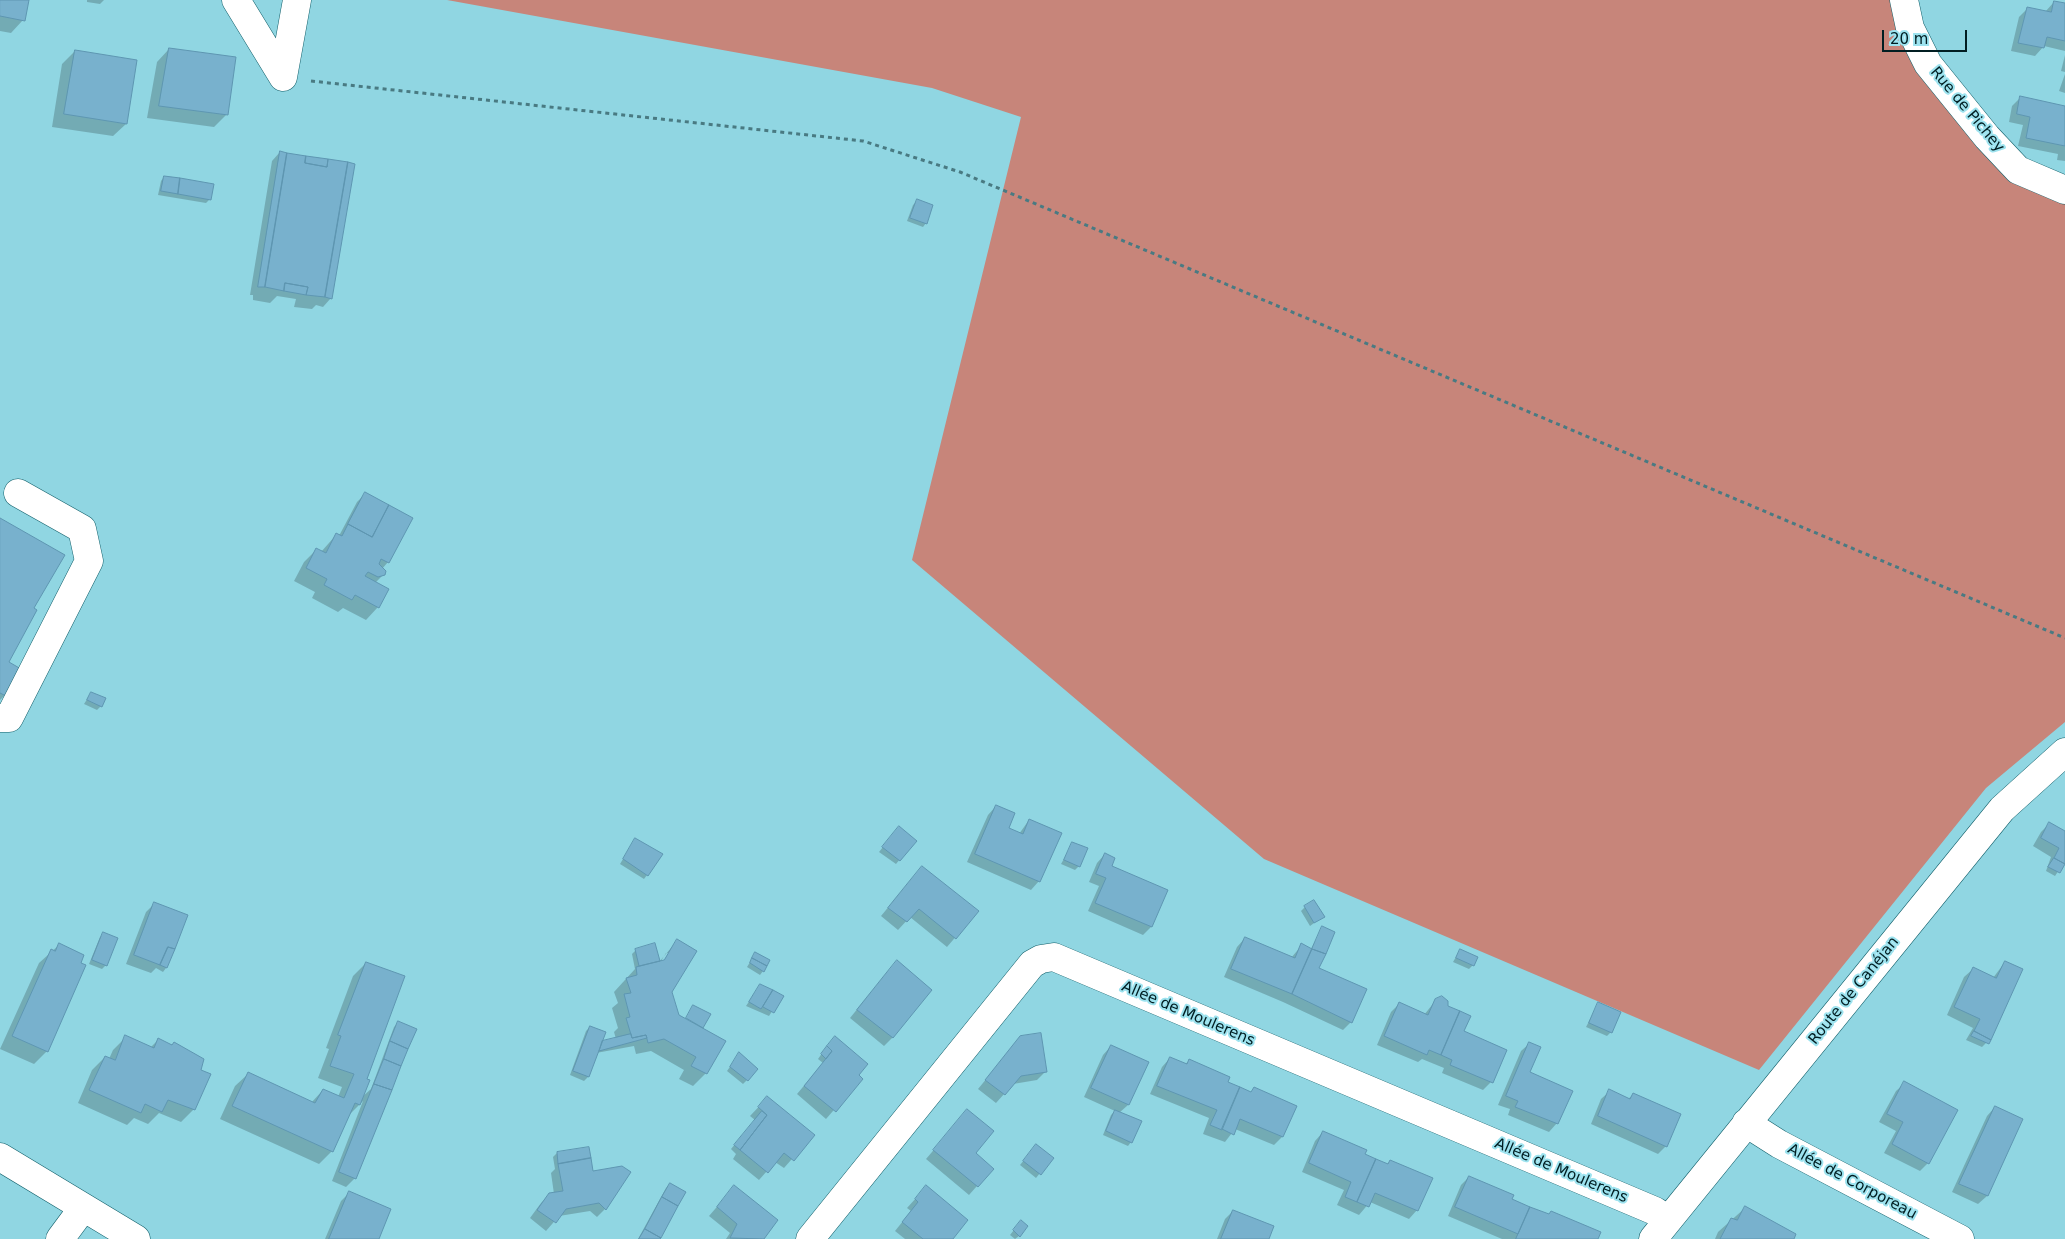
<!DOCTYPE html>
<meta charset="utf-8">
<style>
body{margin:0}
#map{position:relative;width:2065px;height:1239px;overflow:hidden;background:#90d6e2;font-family:"DejaVu Sans",sans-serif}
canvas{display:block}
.scale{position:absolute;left:1882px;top:30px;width:85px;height:22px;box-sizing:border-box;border:2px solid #011e22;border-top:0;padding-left:6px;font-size:15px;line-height:18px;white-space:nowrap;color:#011e22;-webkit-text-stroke:4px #9de3ef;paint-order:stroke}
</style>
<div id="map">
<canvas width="2065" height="1239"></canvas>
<div class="scale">20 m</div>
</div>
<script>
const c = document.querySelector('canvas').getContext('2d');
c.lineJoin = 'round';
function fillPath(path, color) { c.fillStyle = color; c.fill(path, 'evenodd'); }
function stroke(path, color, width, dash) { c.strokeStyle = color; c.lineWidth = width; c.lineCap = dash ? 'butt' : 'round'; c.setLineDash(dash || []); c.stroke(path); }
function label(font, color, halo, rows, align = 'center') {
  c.font = font + ' "DejaVu Sans",sans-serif'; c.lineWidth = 4; c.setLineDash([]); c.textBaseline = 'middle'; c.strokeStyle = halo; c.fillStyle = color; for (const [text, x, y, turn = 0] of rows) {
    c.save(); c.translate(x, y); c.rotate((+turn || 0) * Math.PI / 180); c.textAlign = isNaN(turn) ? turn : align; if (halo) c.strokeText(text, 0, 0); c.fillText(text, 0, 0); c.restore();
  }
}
const green = new Path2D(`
 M 447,0 L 1904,0 L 1987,137 L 2065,190 L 2065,722 L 1986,788 L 1759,1070 L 1264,859 L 912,560 L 1021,117 L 932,88 Z`);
const shadow = new Path2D(`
 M 0,0 L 27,0 L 23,20 L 11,33 L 0,31 Z
 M 87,0 L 104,0 L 100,4 L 87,2 Z
 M 2054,2 L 2065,4 L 2065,51 L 2044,46 L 2035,56 L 2011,51 L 2019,17 L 2027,9 L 2045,12 Z
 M 169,49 L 226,115 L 214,127 L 147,118 L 157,62 Z
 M 75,51 L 126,124 L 113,136 L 52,127 L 62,64 Z
 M 2065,55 L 2065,72 L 2061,71 Z
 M 2065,74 L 2065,93 L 2059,91 Z
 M 2020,98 L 2065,107 L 2065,161 L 2057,160 L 2058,154 L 2018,146 L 2023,125 L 2009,122 L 2012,106 Z
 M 280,152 L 331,298 L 323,307 L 316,305 L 312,309 L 294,307 L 296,299 L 277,296 L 270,303 L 253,300 L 253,295 L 250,295 L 272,161 Z
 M 164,177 L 210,199 L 206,203 L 158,195 L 161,181 Z
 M 917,201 L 926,223 L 923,227 L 907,221 L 913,205 Z
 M 365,494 L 388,562 L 382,569 L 384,574 L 375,583 L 378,607 L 366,620 L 343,608 L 338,612 L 312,598 L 315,592 L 294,581 L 304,562 L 316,550 L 321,552 L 336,535 L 340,534 L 357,502 Z
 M 0,520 L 32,609 L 7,663 L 5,695 L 0,700 Z
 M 91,693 L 101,706 L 97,710 L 84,704 Z
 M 996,806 L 1007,828 L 1019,834 L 1029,820 L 1039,881 L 1031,890 L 967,862 L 988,815 Z
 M 2049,824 L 2065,832 L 2065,861 L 2055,876 L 2046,871 L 2051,857 L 2033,846 L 2041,832 Z
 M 895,832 L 915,841 L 896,864 L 879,852 Z
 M 635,839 L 647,875 L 644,879 L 620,864 Z
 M 1073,843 L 1079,866 L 1075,870 L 1061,864 Z
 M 1105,854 L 1110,866 L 1166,890 L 1151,927 L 1143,935 L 1088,911 L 1099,886 L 1089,882 L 1097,863 Z
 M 914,876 L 977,912 L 947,947 L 910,917 L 898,930 L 881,916 Z
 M 155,903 L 186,915 L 166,968 L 163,972 L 156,968 L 151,973 L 126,964 L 146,912 Z
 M 1305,907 L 1324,916 L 1310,926 L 1301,911 Z
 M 1323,928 L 1318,969 L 1351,1022 L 1343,1030 L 1283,1002 L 1224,977 L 1237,947 L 1245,938 L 1291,958 L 1302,945 L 1311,949 Z
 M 104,934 L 106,965 L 102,969 L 89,964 L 100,937 Z
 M 677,941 L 671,991 L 678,1016 L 724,1041 L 706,1073 L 693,1086 L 679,1079 L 684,1070 L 651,1051 L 636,1054 L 634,1046 L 596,1053 L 588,1077 L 584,1081 L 570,1075 L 586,1031 L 590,1027 L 600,1042 L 616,1039 L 614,1032 L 618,1028 L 612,1008 L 618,1003 L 614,992 L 635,969 L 632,954 L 636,950 L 654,945 L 659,962 ZM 666,953 L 669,953 L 662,965 L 659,964 Z
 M 59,945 L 80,963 L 47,1051 L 34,1064 L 0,1049 L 39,963 Z
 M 1460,950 L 1473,965 L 1469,969 L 1453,962 Z
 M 755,954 L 763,971 L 760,975 L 747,967 Z
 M 2005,962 L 1990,1039 L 1982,1047 L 1966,1040 L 1973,1028 L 1947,1015 L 1964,977 L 1973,969 L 1993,978 Z
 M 366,963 L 366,1080 L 362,1097 L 371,1089 L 394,1027 L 398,1023 L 355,1178 L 346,1187 L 332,1181 L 363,1101 L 348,1116 L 332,1151 L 319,1164 L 220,1119 L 235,1086 L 248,1074 L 311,1103 L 323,1090 L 338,1097 L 342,1087 L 318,1078 L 329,1049 L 326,1048 L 353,976 Z
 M 889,970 L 893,1037 L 884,1046 L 850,1018 Z
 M 760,985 L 782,996 L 769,1016 L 746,1006 Z
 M 1436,1000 L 1447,1007 L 1491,1082 L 1483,1090 L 1442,1073 L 1444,1068 L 1422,1059 L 1418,1062 L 1377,1045 L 1391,1012 L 1399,1004 L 1424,1015 Z
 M 1598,1004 L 1611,1032 L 1607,1036 L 1586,1027 Z
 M 126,1037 L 150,1048 L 158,1040 L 188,1050 L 194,1109 L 181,1122 L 159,1113 L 148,1124 L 134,1118 L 127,1125 L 78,1103 L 92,1070 L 105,1057 L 109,1059 L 113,1050 Z
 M 1020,1038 L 1045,1072 L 1037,1080 L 1013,1084 L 996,1103 L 978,1089 Z
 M 1530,1043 L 1529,1073 L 1557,1123 L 1549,1132 L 1508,1115 L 1510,1109 L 1498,1105 L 1521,1051 Z
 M 827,1046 L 861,1079 L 826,1119 L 797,1094 L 823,1063 L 818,1059 Z
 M 1111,1046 L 1147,1063 L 1128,1105 L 1119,1113 L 1131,1142 L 1128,1146 L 1103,1135 L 1111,1115 L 1115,1111 L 1084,1097 L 1103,1055 Z
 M 739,1054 L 747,1080 L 743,1084 L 727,1071 Z
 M 1170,1058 L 1185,1064 L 1189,1061 L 1227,1083 L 1250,1093 L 1254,1089 L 1295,1106 L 1282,1137 L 1274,1145 L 1235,1129 L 1225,1142 L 1203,1134 L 1209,1118 L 1150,1094 L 1162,1067 Z
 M 1905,1083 L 1928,1163 L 1920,1171 L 1884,1153 L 1896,1131 L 1879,1122 L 1896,1091 Z
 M 1610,1091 L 1628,1099 L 1633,1095 L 1666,1146 L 1658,1154 L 1591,1124 L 1601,1099 Z
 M 767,1098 L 813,1135 L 784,1168 L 775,1162 L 759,1180 L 733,1159 L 736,1154 L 731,1149 L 755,1120 L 750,1116 Z
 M 1995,1107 L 2021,1119 L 1987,1196 L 1978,1204 L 1952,1192 L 1987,1116 Z
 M 967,1111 L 974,1154 L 992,1169 L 969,1195 L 926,1159 Z
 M 1323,1132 L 1364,1155 L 1386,1165 L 1390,1161 L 1417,1210 L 1409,1219 L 1370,1202 L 1359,1215 L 1337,1205 L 1344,1190 L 1302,1172 L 1315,1141 Z
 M 1033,1149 L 1052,1158 L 1036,1178 L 1020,1165 Z
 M 557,1153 L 605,1209 L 597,1217 L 590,1211 L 559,1216 L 546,1231 L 530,1218 L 541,1203 L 550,1194 L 554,1194 L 551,1173 L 555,1169 L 553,1157 Z
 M 1469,1177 L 1511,1199 L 1596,1239 L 1502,1239 L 1448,1216 L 1461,1185 Z
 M 670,1184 L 659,1239 L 638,1239 L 666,1188 Z
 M 734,1187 L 776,1221 L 762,1239 L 726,1239 L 730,1233 L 709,1216 Z
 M 926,1187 L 951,1239 L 905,1239 L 895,1231 L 911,1211 L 907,1208 Z
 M 350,1192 L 377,1239 L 325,1239 L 341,1201 Z
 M 1745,1208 L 1792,1239 L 1715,1239 L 1718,1232 Z
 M 1233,1211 L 1268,1239 L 1217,1239 L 1225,1219 Z
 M 1021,1221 L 1019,1236 L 1015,1239 L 1010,1235 Z`);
const building = new Path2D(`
 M 0,0 L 29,0 L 25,21 L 0,16 Z
 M 2054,1 L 2065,3 L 2065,41 L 2047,37 L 2044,48 L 2018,43 L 2027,7 L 2051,12 Z
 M 169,48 L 236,57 L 228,115 L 159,106 Z
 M 75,50 L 137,60 L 127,124 L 64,114 Z
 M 2020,96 L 2065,106 L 2065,146 L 2026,138 L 2030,117 L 2017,114 Z
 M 280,151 L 287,153 L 265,287 L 258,287 Z
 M 287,153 L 306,156 L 305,163 L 327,167 L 328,159 L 348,162 L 325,297 L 306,295 L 308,287 L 285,283 L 284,291 L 265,287 Z
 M 306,156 L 328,159 L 327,167 L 305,163 Z
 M 348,162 L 355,164 L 332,299 L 325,297 Z
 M 164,176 L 180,178 L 178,194 L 161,191 Z
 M 180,178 L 214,184 L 211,200 L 178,194 Z
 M 917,199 L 933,205 L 927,224 L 910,218 Z
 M 285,283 L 308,287 L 306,295 L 284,291 Z
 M 365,492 L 389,505 L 372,537 L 348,524 Z
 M 389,505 L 413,518 L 389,563 L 381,559 L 379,564 L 386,571 L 385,575 L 378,577 L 368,572 L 365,576 L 389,589 L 379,608 L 355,595 L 352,600 L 324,585 L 327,579 L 306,568 L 316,548 L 326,553 L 336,533 L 342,536 L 348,524 L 372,537 Z
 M 0,518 L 65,555 L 34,608 L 37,610 L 9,662 L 21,669 L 6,696 L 0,693 Z
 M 91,692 L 106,698 L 102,707 L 87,700 Z
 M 996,805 L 1015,813 L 1009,828 L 1023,834 L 1029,819 L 1062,833 L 1040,882 L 975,854 Z
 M 2049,822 L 2065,831 L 2065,864 L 2054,858 L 2059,848 L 2041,838 Z
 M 899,826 L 917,841 L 900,861 L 882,847 Z
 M 635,838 L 663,854 L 648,876 L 623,859 Z
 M 1072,842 L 1088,848 L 1080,867 L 1064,860 Z
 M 1105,853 L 1115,858 L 1112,866 L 1168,890 L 1152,927 L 1095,903 L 1106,878 L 1096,874 Z
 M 2054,858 L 2065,864 L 2060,873 L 2048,867 Z
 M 922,866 L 979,911 L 956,939 L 919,909 L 907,922 L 888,908 Z
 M 1314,900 L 1325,917 L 1314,923 L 1304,906 Z
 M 154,902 L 188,915 L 175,949 L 168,947 L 160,965 L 134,955 Z
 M 1322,926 L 1335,932 L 1326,954 L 1312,949 Z
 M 103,932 L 118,938 L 107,966 L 92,960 Z
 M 1245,937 L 1295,958 L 1301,943 L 1312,949 L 1292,994 L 1231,969 Z
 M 677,939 L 697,951 L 672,992 L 679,1015 L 726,1041 L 707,1074 L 691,1066 L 696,1057 L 664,1039 L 648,1043 L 646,1035 L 632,1038 L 626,1018 L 630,1017 L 624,994 L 631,993 L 626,978 L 637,975 L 636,967 L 664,960 Z
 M 59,943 L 84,955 L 81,963 L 86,965 L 48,1052 L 12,1036 L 51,949 L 55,951 Z
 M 655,943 L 660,961 L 639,966 L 635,949 Z
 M 168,947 L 175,949 L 167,968 L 160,965 Z
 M 1312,949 L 1326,954 L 1319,968 L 1367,989 L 1352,1023 L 1292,994 Z
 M 1460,949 L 1478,957 L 1474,966 L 1456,958 Z
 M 755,952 L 770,960 L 767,966 L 752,958 Z
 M 752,958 L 767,966 L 764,972 L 750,963 Z
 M 897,960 L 932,990 L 893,1038 L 857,1010 Z
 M 2005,961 L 2023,969 L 1991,1040 L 1974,1031 L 1980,1019 L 1954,1007 L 1973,967 L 1996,978 Z
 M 366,962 L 405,976 L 367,1079 L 370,1080 L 360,1105 L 355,1103 L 333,1152 L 232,1106 L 248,1072 L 315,1103 L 323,1089 L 344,1098 L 354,1074 L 330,1066 L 341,1036 L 338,1035 Z
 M 760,984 L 773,990 L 761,1009 L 749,1002 Z
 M 773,990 L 784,996 L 774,1013 L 763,1007 Z
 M 1442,996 L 1448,1001 L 1448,1006 L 1460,1011 L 1441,1055 L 1429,1050 L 1427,1055 L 1384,1036 L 1399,1002 L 1428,1015 L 1435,999 Z
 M 1598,1002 L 1621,1012 L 1612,1033 L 1589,1023 Z
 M 693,1005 L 711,1014 L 703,1028 L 686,1018 Z
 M 1460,1011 L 1471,1016 L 1464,1031 L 1507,1050 L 1493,1083 L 1450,1065 L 1452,1060 L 1441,1055 Z
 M 398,1021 L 417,1029 L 408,1049 L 390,1041 Z
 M 590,1026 L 606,1032 L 589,1077 L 573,1071 Z
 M 1974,1031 L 1991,1040 L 1989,1044 L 1971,1036 Z
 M 1041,1033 L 1047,1072 L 1021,1076 L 1005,1095 L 985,1080 L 1020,1036 Z
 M 631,1034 L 632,1038 L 646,1035 L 647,1038 L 599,1051 L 602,1041 Z
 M 125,1035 L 154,1048 L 158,1038 L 172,1045 L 174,1042 L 204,1059 L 201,1070 L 211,1074 L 195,1110 L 168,1100 L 162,1112 L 145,1104 L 141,1113 L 89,1090 L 105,1056 L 115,1060 Z
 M 835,1036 L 868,1064 L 859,1075 L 863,1079 L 836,1112 L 804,1086 L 832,1051 L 827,1046 Z
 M 390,1041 L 408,1049 L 401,1066 L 384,1059 Z
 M 1529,1042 L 1541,1047 L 1530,1072 L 1573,1091 L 1558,1124 L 1515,1107 L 1518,1101 L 1506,1096 Z
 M 1111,1045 L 1149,1062 L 1129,1105 L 1091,1088 Z
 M 827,1046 L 832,1051 L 826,1059 L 821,1054 Z
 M 739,1052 L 758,1069 L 748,1081 L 730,1067 Z
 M 1170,1057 L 1187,1064 L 1189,1059 L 1230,1077 L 1228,1082 L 1240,1087 L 1222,1130 L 1210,1125 L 1217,1110 L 1157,1086 Z
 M 384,1059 L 401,1066 L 392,1090 L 374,1084 Z
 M 1904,1081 L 1958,1110 L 1929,1164 L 1892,1144 L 1903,1122 L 1887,1114 Z
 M 374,1084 L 392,1090 L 356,1179 L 339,1172 Z
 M 1240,1087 L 1251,1092 L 1254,1087 L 1297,1106 L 1283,1137 L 1240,1119 L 1234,1135 L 1222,1129 Z
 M 1609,1089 L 1630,1099 L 1633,1093 L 1681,1114 L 1667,1147 L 1598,1116 Z
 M 767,1096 L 815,1135 L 794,1161 L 784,1153 L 768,1173 L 740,1150 L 767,1115 L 758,1107 Z
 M 1995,1106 L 2023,1119 L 1988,1196 L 1959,1184 Z
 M 967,1109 L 994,1131 L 976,1153 L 994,1169 L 978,1187 L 933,1150 Z
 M 1115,1110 L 1142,1121 L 1132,1143 L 1106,1131 Z
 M 762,1111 L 767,1115 L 740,1150 L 734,1145 Z
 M 1323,1131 L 1367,1150 L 1365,1154 L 1376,1159 L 1357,1202 L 1345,1197 L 1351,1182 L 1309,1163 Z
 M 1036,1144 L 1054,1158 L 1041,1175 L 1023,1161 Z
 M 589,1147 L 591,1158 L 558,1164 L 557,1152 Z
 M 591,1158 L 593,1171 L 622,1166 L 631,1172 L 606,1210 L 599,1203 L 566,1209 L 556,1223 L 537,1210 L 549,1193 L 563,1191 L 558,1164 Z
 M 1376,1159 L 1388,1164 L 1390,1160 L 1433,1178 L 1418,1211 L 1375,1193 L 1369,1207 L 1357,1202 Z
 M 1469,1176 L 1514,1195 L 1512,1199 L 1530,1207 L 1518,1234 L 1455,1207 Z
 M 670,1183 L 686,1192 L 678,1206 L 662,1197 Z
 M 734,1185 L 778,1220 L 764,1239 L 730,1238 L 737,1224 L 717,1207 Z
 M 926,1185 L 968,1220 L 953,1239 L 923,1239 L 902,1222 L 918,1202 L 915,1199 Z
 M 349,1191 L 391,1209 L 379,1239 L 329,1239 Z
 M 662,1197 L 678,1206 L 661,1238 L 645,1229 Z
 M 1745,1206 L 1796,1234 L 1794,1239 L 1720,1239 L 1731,1218 L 1737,1220 Z
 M 1530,1207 L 1549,1214 L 1551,1211 L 1601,1232 L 1598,1239 L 1516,1239 Z
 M 1233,1210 L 1274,1226 L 1269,1239 L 1221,1239 Z
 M 1021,1220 L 1028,1226 L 1020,1237 L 1013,1230 Z
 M 645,1229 L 661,1238 L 660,1239 L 639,1239 Z`);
const path = new Path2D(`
 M 311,81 L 863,141 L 960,172 L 2065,638`);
const minor = new Path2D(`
 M 236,0 L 283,77
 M 1904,0 L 1910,28 L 1928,64 L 1987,137 L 2018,170 L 2065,190
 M 283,77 L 297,0
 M 0,718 L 9,718 L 89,561 L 82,529 L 18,493
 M 1746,1123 L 1779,1144 L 1960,1239
 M 0,1157 L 136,1239
 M 60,1239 L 83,1208
 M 810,1239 L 1032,964 L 1041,959 L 1054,957 L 1655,1211 L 1668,1220
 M 1653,1239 L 2002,809 L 2065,752`);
const streetNames = [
 ["Rue de Pichey",1967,110,50],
 ["Route de Canéjan",1854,991,-51],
 ["Allée de Moulerens",1188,1014,23],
 ["Allée de Moulerens",1561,1171,23],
 ["Allée de Corporeau",1852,1182,28]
];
fillPath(green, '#c7857a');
fillPath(shadow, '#0003');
fillPath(building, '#78b1cd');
stroke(building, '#5e96b1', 1);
stroke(minor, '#105e69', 29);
stroke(path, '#497a82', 3, [4, 4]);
stroke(minor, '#fff', 28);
label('15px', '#011e22', '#9de3ef', streetNames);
</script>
